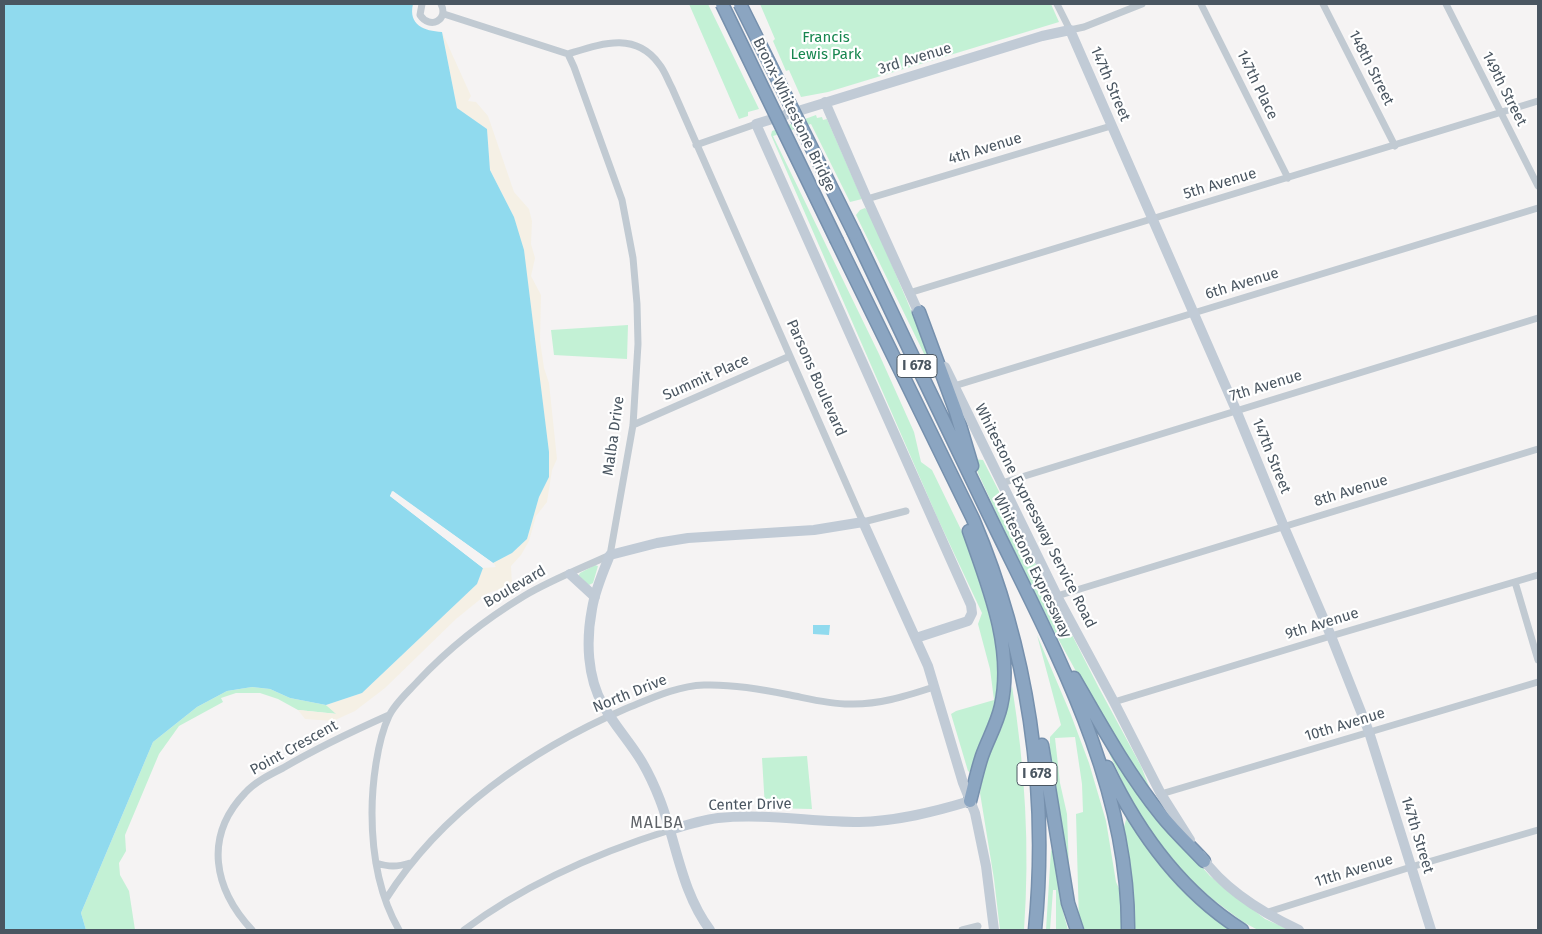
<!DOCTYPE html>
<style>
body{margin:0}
#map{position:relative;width:1542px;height:934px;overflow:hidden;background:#f5f3f3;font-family:"Fira Sans",sans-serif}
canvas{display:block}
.frame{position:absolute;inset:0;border:5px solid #4a5661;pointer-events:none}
</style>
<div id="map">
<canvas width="1542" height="934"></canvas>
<div class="frame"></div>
</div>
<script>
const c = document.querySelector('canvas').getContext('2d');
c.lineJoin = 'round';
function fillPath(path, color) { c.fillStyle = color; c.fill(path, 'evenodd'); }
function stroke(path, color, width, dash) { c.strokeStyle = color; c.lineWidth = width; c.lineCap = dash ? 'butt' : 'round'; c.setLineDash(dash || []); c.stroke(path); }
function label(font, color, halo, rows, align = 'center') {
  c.font = font + ' "Fira Sans",sans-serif'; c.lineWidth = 4.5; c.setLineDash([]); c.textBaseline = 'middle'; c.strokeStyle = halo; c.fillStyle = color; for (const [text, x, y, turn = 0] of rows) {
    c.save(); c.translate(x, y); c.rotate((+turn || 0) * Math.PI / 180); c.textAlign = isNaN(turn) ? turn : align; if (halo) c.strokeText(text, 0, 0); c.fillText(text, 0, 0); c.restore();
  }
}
const green = new Path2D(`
 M 689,4 L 708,4 L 759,109 L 748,112 L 748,116 L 739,119 Z
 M 760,4 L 1051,4 L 1059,22 L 828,92 L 801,97 L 789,70 L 786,71 L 773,41 L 775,39 Z
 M 816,115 L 817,118 L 822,117 L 823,120 L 827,119 L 862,199 L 850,202 L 811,124 L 773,136 L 879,354 L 914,432 L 921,462 L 932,470 L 968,544 L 992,624 L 998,660 L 1000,684 L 995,710 L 982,737 L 971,773 L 968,771 L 951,714 L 956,711 L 994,700 L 990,669 L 978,624 L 982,613 L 937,517 L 771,135 L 772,131 Z
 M 865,208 L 870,213 L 932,360 L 932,370 L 856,215 L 860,210 Z
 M 628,325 L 627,359 L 554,355 L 551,330 Z
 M 974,459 L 983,460 L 1099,688 L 1141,766 L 1150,789 L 1140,780 L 1101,717 L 1055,633 L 1000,521 L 978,473 Z
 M 595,565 L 598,566 L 593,583 L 589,585 L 578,577 L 580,573 Z
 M 1037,635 L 1071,715 L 1089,763 L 1106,821 L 1116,882 L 1122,895 L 1123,930 L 1082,930 L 1079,923 L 1076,814 L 1083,812 L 1082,784 L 1075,737 L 1055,738 L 1060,783 L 1067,814 L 1070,897 L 1050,761 L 1050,737 L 1061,725 Z
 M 1012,686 C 1025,767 1030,848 1024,930 L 1000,930 L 994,879 L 980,793 L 985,763 L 1002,727 Z
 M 252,687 L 270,689 L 290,698 L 326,705 L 338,714 L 298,710 L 278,699 L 260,693 L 236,693 L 221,698 L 223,702 L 179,726 L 159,754 L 125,835 L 126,851 L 119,863 L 120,875 L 129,891 L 135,930 L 86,930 L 81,913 L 153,742 L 197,707 L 227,691 Z
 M 1096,725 L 1169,830 L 1210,876 L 1265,919 L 1290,930 L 1258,930 L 1243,922 L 1211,898 L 1184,873 L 1146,826 L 1124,785 Z
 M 807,756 L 812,809 L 765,808 L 762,758 Z
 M 1128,813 L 1235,930 L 1133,930 L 1123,830 Z
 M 1051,850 L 1054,853 L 1061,904 L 1068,930 L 1058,930 L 1056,929 L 1056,890 L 1053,890 L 1050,930 L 1046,930 Z`);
const sand = new Path2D(`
 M 442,32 L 471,96 L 468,101 L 476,102 L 488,116 L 514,192 L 529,209 L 532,221 L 531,244 L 535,258 L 531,276 L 541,295 L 540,341 L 544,368 L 549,383 L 557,459 L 552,470 L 547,502 L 536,516 L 529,541 L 521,555 L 511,566 L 512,585 L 488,593 L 456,619 L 385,688 L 355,711 L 333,721 L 305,719 L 298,710 L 336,714 L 326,705 L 362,693 L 477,584 L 483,568 L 496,567 L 493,563 L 512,553 L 527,539 L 539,497 L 549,477 L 514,217 L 490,170 L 487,129 L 457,108 Z`);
const water = new Path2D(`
 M 4,4 L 413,4 C 408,25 424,31 442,32 L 457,108 L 487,129 L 490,170 L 514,217 L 524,250 L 549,452 L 549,477 L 539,497 L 527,539 L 512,553 L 493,563 L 392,491 L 390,496 L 483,568 L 477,584 L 362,693 L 326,705 L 290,698 L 270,689 L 252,687 L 227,691 L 197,707 L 153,742 L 81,913 L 86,930 L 4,930 Z
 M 813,625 L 830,625 L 829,635 L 813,634 Z`);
const pier = new Path2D(`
 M 393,491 L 493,563 L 495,565 L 491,565 L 393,495 L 485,568 L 483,568 L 390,496 Z`);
const street = new Path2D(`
 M 422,4 L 420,15 C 430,30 449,20 441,4
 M 1057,4 L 1070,30 L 1084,27 L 1142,4
 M 1201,4 L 1288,178
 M 1323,4 L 1395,146
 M 1446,4 L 1538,186
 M 568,54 C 601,44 635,31 659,64 C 665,71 668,81 672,88 L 863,522 L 906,511
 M 696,145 L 756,124
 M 867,199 L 1111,126
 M 909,293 L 1538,101
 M 954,386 L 1538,208
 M 633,425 L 790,356
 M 1002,483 L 1538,318
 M 1515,582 L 1538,660
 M 1057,596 L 1538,449
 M 1114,702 L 1331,636 L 1538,575
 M 1161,794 L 1538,682
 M 376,863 C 389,867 397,867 410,863
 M 386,899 C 441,812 531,750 625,709 C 650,699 676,686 704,685 C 733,684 762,689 790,695 C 810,699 829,704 849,704 C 879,705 906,696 934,687
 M 1265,913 L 1411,867 L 1538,830
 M 252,930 C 214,889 203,837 245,793 C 255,782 269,775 283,768 C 317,748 353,731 389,715
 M 399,930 C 379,895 372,853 372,813 C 372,785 377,741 389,716 C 395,703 409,691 418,681 C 449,648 486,619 524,596 C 551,580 582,568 610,555 L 633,425 L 638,344 L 637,304 L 633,258 L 622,200 L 574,67 L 568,54 L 444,14
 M 464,930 C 525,884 597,853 670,830
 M 962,930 L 978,926`);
const secondary = new Path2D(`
 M 825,102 L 867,199 L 921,318
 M 945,367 L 1057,596 L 1114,702 L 1161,794 L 1190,840
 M 570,574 L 595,597
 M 916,638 L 968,621 L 972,613 L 971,605 L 756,124 L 1042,36 L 1070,30 L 1236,410 L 1284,527 L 1331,636 L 1369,732 L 1431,930
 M 670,830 C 686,825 702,820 718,818 C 765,813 812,822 859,822 C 898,821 934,812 970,801
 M 1201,856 C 1224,890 1263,913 1299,930
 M 710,930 C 681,891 677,844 660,800 C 655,787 649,774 642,762 C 630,742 614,725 603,705 C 587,677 586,640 592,609 C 595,590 603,572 610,555 L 657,543 L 688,538 L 814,530 L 863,522 L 928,666 L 963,783 L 975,813 L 986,866 L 994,930`);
const highway = new Path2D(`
 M 854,233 C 899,328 944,422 990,517 C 1053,647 1129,781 1128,930
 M 837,241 L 973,519 C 1028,649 1049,789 1035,930
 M 919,312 L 956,412 L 972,466
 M 969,531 C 988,585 1014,648 1001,706 C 997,724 988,739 982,756 C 977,771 974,786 970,801
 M 1074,678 C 1101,725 1128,774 1162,816 C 1175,832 1190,846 1204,861
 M 1042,745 L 1068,903 L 1077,930
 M 1107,767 C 1138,832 1180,891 1242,930`);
const highwayBridge = new Path2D(`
 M 722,4 L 837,241
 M 740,4 L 854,233`);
const shields = [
 [917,366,40],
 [1037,774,40]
];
const shieldNames = [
 ["I 678",917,366],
 ["I 678",1037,774]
];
const parkNames = [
 ["Francis",826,38],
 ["Lewis Park",826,55]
];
const streetNames = [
 ["3rd Avenue",915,59,-17],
 ["148th Street",1371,68,63],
 ["147th Street",1110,84,67],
 ["147th Place",1257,85,64],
 ["149th Street",1504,89,63],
 ["Bronx-Whitestone Bridge",794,115,64],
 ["4th Avenue",985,149,-17],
 ["5th Avenue",1220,184,-17],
 ["6th Avenue",1242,284,-17],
 ["Summit Place",706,378,-24],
 ["Parsons Boulevard",816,378,66],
 ["7th Avenue",1266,386,-17],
 ["Malba Drive",614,436,-82],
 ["147th Street",1271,456,68],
 ["8th Avenue",1351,491,-17],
 ["Whitestone Expressway Service Road",1035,516,63],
 ["Whitestone Expressway",1032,566,64],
 ["Boulevard",515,587,-30],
 ["9th Avenue",1322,624,-17],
 ["North Drive",630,694,-22],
 ["10th Avenue",1345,725,-17],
 ["Point Crescent",294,748,-29],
 ["Center Drive",750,805,-1],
 ["147th Street",1417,835,73],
 ["11th Avenue",1354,871,-17]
];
const neighbourhoodNames = [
 ["MALBA",657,824]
];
fillPath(green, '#c3f1d5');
fillPath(sand, '#f5f0e5');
fillPath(water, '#90daee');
fillPath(pier, '#f5f3f3');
stroke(highway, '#7690ad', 15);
stroke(street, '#c1cad2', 7);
stroke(secondary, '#c1cbd6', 10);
stroke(highway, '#8ba5c1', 12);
stroke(highwayBridge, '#7690ad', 15, []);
stroke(highwayBridge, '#8ba5c1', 12);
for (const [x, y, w] of shields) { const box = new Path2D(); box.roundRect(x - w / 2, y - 11.5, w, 23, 4); c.fillStyle = '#fff'; c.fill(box); stroke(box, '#4a5661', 1); }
label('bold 14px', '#4a5661', null, shieldNames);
label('15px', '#17864f', '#fff', parkNames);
label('15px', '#4a5661', '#fff', streetNames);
c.letterSpacing = '1px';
label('16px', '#5f6368', '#fff', neighbourhoodNames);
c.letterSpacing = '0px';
</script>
